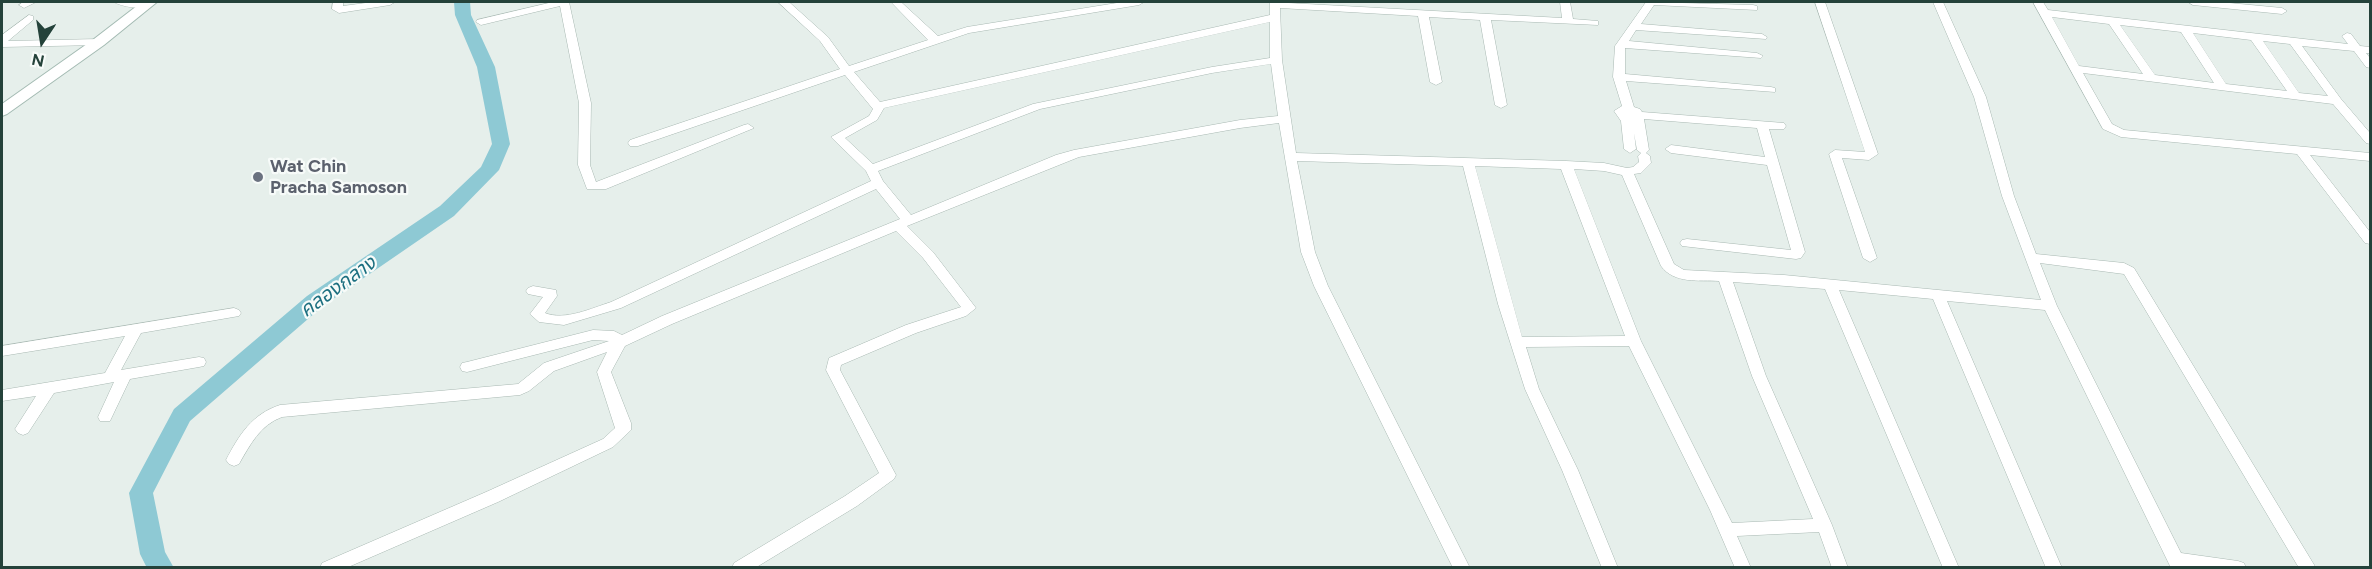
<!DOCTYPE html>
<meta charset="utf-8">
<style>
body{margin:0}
#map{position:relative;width:2372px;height:569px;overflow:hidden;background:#e6efeb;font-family:Figtree,sans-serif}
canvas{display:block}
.frame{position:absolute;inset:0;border:3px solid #24423a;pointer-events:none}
.north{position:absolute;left:12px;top:12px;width:60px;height:60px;-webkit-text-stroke:4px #f7fbf9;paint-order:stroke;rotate:192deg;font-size:16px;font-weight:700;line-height:24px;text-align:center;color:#24423a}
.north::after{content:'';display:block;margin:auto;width:21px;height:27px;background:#24423a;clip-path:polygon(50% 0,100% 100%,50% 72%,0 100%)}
</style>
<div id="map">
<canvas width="2372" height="569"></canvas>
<div class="frame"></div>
<div class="north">N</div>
</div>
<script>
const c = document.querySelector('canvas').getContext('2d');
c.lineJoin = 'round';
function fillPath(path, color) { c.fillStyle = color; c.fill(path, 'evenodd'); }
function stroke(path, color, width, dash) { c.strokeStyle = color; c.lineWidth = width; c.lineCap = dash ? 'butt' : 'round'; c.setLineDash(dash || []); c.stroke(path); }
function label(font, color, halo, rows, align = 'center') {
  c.font = font + ' Figtree,"Noto Sans Thai",sans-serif'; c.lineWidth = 4.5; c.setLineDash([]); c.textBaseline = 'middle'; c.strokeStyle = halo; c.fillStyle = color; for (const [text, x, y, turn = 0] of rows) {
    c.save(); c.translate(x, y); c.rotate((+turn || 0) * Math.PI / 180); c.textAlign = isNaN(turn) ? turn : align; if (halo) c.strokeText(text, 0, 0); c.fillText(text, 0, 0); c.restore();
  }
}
const river = new Path2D(`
 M 454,2 L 470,2 L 471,15 L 495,67 L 510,144 L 499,170 L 454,216 L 323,306 L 190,421 L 153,493 L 165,552 L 174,568 L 147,568 L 140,554 L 129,493 L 174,409 L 307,296 L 440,206 L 481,167 L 492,144 L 477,67 L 455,15 Z`);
const minor = new Path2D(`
 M 23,2 L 36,2 L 24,8 L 19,5 Z
 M 114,2 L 142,2 L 150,5 C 142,10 122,7 114,2 Z
 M 333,2 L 343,2 L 343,6 L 373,2 L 395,2 L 390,5 L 339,13 L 332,9 Z
 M 553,2 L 569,2 L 591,103 L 590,165 L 596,182 L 744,125 L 748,124 L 754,128 L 606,189 L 587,189 L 578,165 L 579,103 L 560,6 L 481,25 L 476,22 L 477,20 Z
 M 778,2 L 789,2 L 828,37 L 849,66 L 928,40 L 891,2 L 901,2 L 938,36 L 967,27 L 1123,2 L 1144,2 L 1139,5 L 969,33 L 854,72 L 880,102 L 1270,15 L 1270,2 L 1562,18 L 1560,2 L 1570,2 L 1573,19 L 1598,21 L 1598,25 L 1491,20 L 1507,105 L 1501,108 L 1495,105 L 1480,20 L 1429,17 L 1442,82 L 1436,85 L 1430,82 L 1418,16 L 1280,8 L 1282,60 L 1296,153 L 1566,161 L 1604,163 L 1627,168 L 1633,167 L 1639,162 L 1638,156 L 1641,153 L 1637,150 L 1634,133 L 1636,149 L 1630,153 L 1624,149 L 1621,121 L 1614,111 L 1622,106 L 1613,77 L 1615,46 L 1646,2 L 1753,5 L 1757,6 L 1757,10 L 1654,5 L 1641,24 L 1762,34 L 1767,37 L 1766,39 L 1636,30 L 1629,41 L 1757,53 L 1763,56 L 1761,58 L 1625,48 L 1625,74 L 1771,87 L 1775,88 L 1775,92 L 1626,81 L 1634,107 L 1640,109 L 1642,112 L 1784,123 L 1786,126 L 1784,129 L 1769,129 L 1805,252 L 1801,258 L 1796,259 L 1682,246 L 1680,243 L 1682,240 L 1687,239 L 1791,250 L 1767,165 L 1671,153 L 1665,149 L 1671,145 L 1765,157 L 1757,128 L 1644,119 L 1649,150 L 1646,153 L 1650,156 L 1651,163 L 1641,173 L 1634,174 L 1674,264 L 1684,270 L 1784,275 L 2041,300 L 2002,196 L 1974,97 L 1933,2 L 1943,2 L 1986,97 L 2014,196 L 2036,254 L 2124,263 L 2134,268 L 2316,568 L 2299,568 L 2124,274 L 2040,263 L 2057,306 L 2181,553 L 2238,561 L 2244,563 L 2246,568 L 2171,568 L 2045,310 L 1947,301 L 2062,568 L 2046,568 L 1933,299 L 1839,290 L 1959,568 L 1943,568 L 1825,289 L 1733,282 L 1766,376 L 1832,525 L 1848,568 L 1832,568 L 1819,532 L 1737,536 L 1751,568 L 1735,568 L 1710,510 L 1629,346 L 1526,347 L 1539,389 L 1578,470 L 1618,568 L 1602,568 L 1562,470 L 1525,389 L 1498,304 L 1463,166 L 1297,161 L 1315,252 L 1328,286 L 1470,568 L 1453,568 L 1314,286 L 1301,252 L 1279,123 L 1240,128 L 1079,157 L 907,226 L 933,252 L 976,308 L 966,316 L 916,333 L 841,365 L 840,370 L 896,475 L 894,479 L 857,506 L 755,568 L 732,568 L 734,563 L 845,496 L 879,473 L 826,370 L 829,358 L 906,325 L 961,307 L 923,258 L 896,231 L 672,324 L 625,346 L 611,372 L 631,423 L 631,430 L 613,447 L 498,502 L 346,568 L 320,568 L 322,563 L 486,492 L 603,439 L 615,428 L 597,372 L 607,352 L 554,371 L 529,391 L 520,395 L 282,417 C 260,425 250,445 239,464 L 234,466 L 229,464 L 226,460 C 239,435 252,414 280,405 L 518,384 L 544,363 L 609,341 L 593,340 L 467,372 L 462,371 L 460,367 L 462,363 L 467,362 L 593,330 L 614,331 L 622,335 L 662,316 L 900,219 L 876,189 L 621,308 L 564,325 L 539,322 L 530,314 L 543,297 L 528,294 L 526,291 L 528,288 L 533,286 L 556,290 L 557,296 L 545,313 C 565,321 592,308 611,302 L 871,181 L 866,171 L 831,137 L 869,116 L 873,109 L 845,75 L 638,146 L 630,146 L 628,143 L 630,140 L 840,69 L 820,41 ZM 1270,22 L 1270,58 L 1212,67 L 1033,104 L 873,164 L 845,138 L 877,120 L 884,108 ZM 1271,64 L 1278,116 L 1240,120 L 1074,150 L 1056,155 L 911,215 L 883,181 L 878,171 L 1040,109 L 1212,73 ZM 1475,166 L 1561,169 L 1625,336 L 1522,337 ZM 1574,169 L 1604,171 L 1622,175 L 1661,266 C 1674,284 1699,280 1719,281 L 1752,376 L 1813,519 L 1732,523 L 1641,341 Z
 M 1815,2 L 1825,2 L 1878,154 L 1869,160 L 1842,158 L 1877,258 L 1870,262 L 1863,258 L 1829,154 L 1835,150 L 1865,152 Z
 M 2033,2 L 2043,2 L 2048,10 L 2348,44 L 2342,36 L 2347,33 L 2351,34 L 2360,46 L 2370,47 L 2370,53 L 2366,53 L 2370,58 L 2370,68 L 2366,67 L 2354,51 L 2302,46 L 2341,99 L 2370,133 L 2370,144 L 2366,143 L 2333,104 L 2083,73 L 2112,124 L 2124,130 L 2370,153 L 2370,161 L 2310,155 L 2370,232 L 2370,244 L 2365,243 L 2297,154 L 2121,137 L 2103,129 ZM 2052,17 L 2109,24 L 2143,74 L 2079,66 ZM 2120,25 L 2181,32 L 2214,83 L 2155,75 ZM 2193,33 L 2251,40 L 2287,91 L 2226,84 ZM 2263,41 L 2290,44 L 2328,96 L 2299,93 Z
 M 2188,2 L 2219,2 L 2282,8 L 2287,11 L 2282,14 L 2193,5 Z
 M 29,15 L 33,16 L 33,20 L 8,41 L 99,39 L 104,42 L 99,45 L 2,47 L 2,35 Z
 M 234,308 L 239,310 L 241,313 L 239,316 L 141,333 L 121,370 L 199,357 L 204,358 L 206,362 L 204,366 L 199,367 L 130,379 L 110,421 L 100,421 L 98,417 L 114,382 L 54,393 L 28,433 L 23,435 L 18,433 L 15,429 L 36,396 L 2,401 L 2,390 L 105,373 L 125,336 L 2,356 L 2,346 Z`);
const secondary = new Path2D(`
 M 142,2 L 157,2 L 104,45 L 7,114 L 2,116 L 2,104 L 94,39 Z`);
const markers = [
 [258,177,6,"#6b7280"]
];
const worshipNames = [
 ["Wat Chin",270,167],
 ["Pracha Samoson",270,188]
];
const waterNames = [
 ["คลองกลาง",338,287,-36]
];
fillPath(river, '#8ec9d4');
stroke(minor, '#a8b8b2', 1);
stroke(secondary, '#a4bbb3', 2);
fillPath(minor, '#fff');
fillPath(secondary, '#fff');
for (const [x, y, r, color] of markers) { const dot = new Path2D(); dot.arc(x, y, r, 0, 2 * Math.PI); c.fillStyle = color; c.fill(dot); stroke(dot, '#f7fbf9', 2); }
label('bold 18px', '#5b616d', '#f7fbf9', worshipNames, 'left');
label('italic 20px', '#1c6f80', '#f7fbf9', waterNames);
</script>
